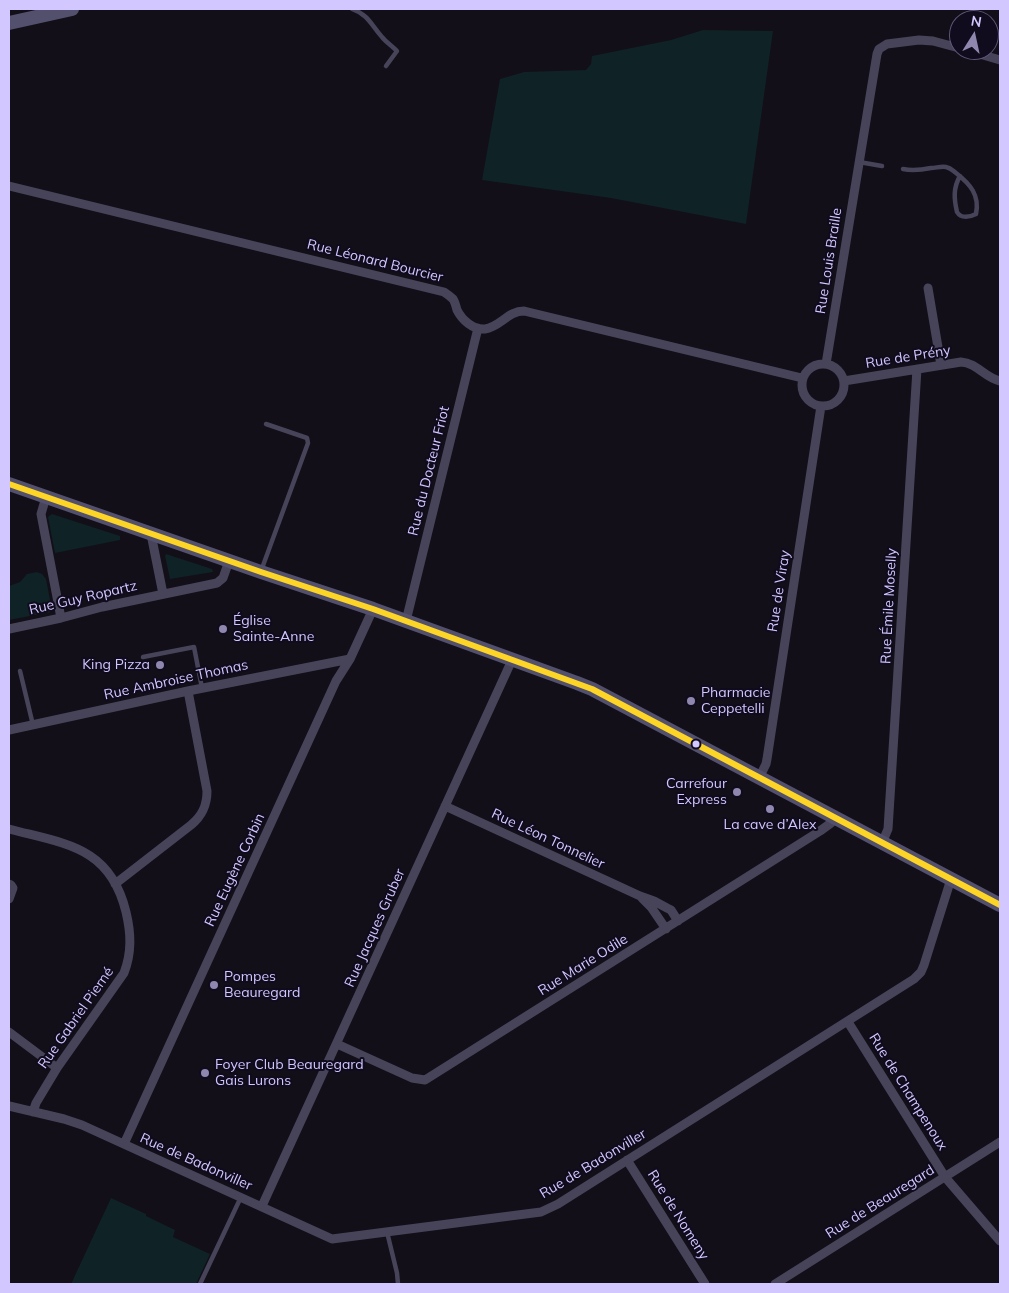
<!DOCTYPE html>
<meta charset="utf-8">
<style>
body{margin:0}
#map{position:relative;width:1009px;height:1293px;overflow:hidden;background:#120f19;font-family:Mulish,sans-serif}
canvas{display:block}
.frame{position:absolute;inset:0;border:10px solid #d2c7ff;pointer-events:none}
.north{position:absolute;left:949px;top:10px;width:50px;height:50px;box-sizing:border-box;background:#100b1d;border:1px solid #5e5677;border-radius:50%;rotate:10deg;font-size:14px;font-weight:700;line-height:20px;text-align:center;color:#d2c7ff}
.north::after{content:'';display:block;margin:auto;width:18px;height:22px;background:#8f87ae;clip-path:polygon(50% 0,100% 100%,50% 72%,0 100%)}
</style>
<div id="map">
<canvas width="1009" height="1293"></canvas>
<div class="frame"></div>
<div class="north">N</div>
</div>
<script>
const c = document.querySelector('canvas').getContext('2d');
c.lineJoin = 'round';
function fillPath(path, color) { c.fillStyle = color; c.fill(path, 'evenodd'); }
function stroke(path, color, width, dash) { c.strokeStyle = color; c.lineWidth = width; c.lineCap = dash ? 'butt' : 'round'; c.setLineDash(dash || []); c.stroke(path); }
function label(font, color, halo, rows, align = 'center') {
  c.font = font + ' Mulish,sans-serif'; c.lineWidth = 4; c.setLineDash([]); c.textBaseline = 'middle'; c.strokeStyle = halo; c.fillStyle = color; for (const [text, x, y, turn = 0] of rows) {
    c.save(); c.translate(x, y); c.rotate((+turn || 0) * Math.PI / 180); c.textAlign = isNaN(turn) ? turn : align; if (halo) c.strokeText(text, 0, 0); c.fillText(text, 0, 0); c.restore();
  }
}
const green = new Path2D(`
 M 703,30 L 773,31 L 746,224 L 611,198 L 482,180 L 500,79 L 524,72 L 586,70 L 591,64 L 592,56 L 671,40 Z
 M 52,514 L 120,536 L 120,540 L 55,553 L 48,517 L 49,516 Z
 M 166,554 L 212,569 L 213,572 L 170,579 L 165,556 Z
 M 37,572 L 42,574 L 46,579 L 52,610 L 51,612 L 9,620 L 9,586 L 20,582 L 27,574 Z
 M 111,1198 L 146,1214 L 146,1216 L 175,1230 L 173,1237 L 210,1254 L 196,1284 L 71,1284 Z`);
const lane = new Path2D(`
 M 352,9 C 369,15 371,25 382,37 C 386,42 392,46 397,51 L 386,66
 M 859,162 L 882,166
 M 903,169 C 912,171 921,170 931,168 C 936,168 941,166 946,167 C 951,168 953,171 956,173 C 970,184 980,195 976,214 C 970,217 961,219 957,212 C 954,199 953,188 960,176
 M 261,571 L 308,443 L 307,438 L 266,424
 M 143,657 L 194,647 L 202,688
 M 20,671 L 33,725
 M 387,1232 L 397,1273 L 398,1284
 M 200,1284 L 241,1197`);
const street = new Path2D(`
 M 966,50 L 1000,60
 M 9,186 L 444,292 C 447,294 450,296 453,299 C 455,302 456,306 457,310 C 462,320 473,330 485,329 C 500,327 508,311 524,311 L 802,378
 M 928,288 L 941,365
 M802 385a21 21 0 1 1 42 0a21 21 0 1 1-42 0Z
 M 826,364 L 877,54 L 879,49 L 887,44 L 919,40 L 933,41 L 959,48
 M 844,381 L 961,362 C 977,363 985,378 1000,381
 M 46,497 L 41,514 L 61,618
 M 151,534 L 163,594
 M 406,621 L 478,328
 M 9,629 L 61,618 L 102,607 L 217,583 L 223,578 L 229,561
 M 9,730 L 188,691 L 350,659
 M 759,778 L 766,764 L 767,759 L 821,406
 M 445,806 L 640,896 L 654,901 L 667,908 L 671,910 L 678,921
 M 9,829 C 65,844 110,846 126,912 C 131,933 132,952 124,973 L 57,1068 L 36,1103 L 33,1112
 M 882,843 L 888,829 L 917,369
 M 9,884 L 11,885 L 13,888 L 9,899
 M 115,884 L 191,825 C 202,816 207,806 207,791 L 188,691
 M 642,898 L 651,907 L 666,929
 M 848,1022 L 945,1177 L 1000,1241
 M 9,1032 L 57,1068
 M 337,1044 L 412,1078 L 425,1080 L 820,831 L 831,823 L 834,817
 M 9,1106 L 64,1119 L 82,1125 L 332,1239 L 541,1212 L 558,1204 L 914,979 L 921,972 L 924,965 L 951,879
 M 124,1144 L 336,681 L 350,659 L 373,609
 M 627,1160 L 705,1284
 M 262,1206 L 512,660
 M 775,1284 L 1000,1142`);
const secondary = new Path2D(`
 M 9,23 L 72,9
 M 9,484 L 261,572 L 373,609 L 577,683 L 592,689 L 1000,905`);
const bus1 = new Path2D(`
 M 9,484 L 261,572 L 373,609 L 592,689 L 1000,905`);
const markers = [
 [223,629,5,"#8f87ae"],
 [160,665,5,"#8f87ae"],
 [691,701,5,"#8f87ae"],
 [696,744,4.5,"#d2c7ff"],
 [737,792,5,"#8f87ae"],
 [770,809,5,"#8f87ae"],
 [214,985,5,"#8f87ae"],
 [205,1073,5,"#8f87ae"]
];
const streetNames = [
 ["Rue Léonard Bourcier",375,261,14],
 ["Rue Louis Braille",829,261,-81],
 ["Rue de Prény",908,357,-9],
 ["Rue du Docteur Friot",429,471,-76],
 ["Rue de Viray",779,591,-81],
 ["Rue Guy Ropartz",83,598,-13],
 ["Rue Émile Moselly",889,606,-87],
 ["Rue Ambroise Thomas",176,680,-12],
 ["Rue Léon Tonnelier",548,839,25],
 ["Rue Eugène Corbin",235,870,-65],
 ["Rue Jacques Gruber",375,928,-66],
 ["Rue Marie Odile",583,965,-32],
 ["Rue Gabriel Pierné",76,1018,-55],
 ["Rue de Champenoux",908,1092,58],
 ["Rue de Badonviller",196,1162,24],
 ["Rue de Badonviller",593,1164,-31],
 ["Rue de Beauregard",880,1202,-32],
 ["Rue de Nomeny",678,1215,58]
];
const poiNames = [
 ["Église",233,621],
 ["Sainte-Anne",233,637],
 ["King Pizza",150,665,"right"],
 ["Pharmacie",701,693],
 ["Ceppetelli",701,709],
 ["Carrefour",727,784,"right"],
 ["Express",727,800,"right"],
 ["La cave d’Alex",770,825,"center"],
 ["Pompes",224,977],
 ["Beauregard",224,993],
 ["Foyer Club Beauregard",215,1065],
 ["Gais Lurons",215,1081]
];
fillPath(green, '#0f2225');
stroke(lane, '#47445a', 4.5);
stroke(street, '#47445a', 9);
stroke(secondary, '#53506d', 14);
stroke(bus1, '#fcd526', 6);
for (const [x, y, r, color] of markers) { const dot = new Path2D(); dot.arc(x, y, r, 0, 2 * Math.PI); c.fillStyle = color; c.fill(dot); stroke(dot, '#100b1d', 2); }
label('14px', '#d2c7ff', '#100b1d', streetNames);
label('14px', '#d2c7ff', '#100b1d', poiNames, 'left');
</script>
